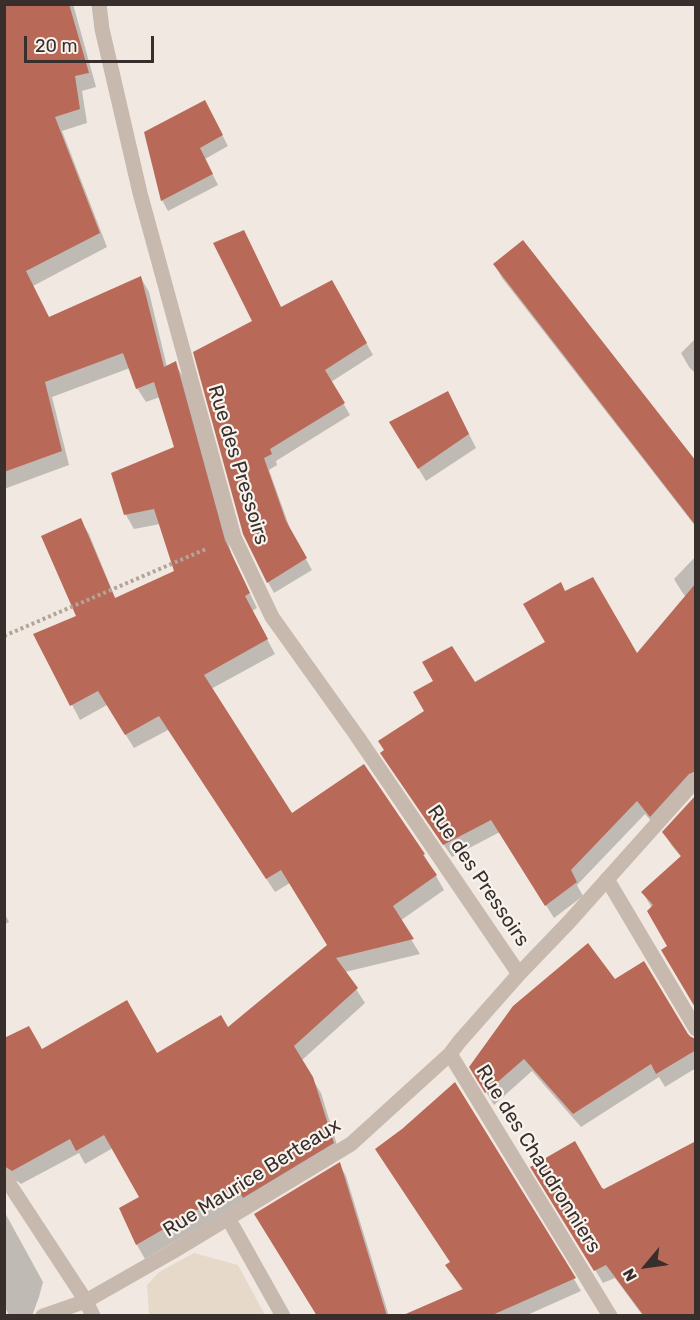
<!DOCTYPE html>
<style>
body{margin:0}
#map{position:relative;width:700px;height:1320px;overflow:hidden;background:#f1e9e1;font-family:Rubik,sans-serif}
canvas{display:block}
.frame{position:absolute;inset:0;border:6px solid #382f2c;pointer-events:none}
.north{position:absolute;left:616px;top:1236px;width:60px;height:60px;-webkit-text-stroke:4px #f9f3ee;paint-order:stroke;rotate:241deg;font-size:16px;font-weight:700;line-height:24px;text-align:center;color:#382f2c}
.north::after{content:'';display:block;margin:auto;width:21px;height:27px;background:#382f2c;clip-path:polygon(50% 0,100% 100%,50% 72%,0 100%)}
.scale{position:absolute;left:24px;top:36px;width:130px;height:27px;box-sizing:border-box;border:3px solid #382f2c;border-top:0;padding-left:8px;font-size:18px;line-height:21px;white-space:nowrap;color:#382f2c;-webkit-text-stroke:4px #f9f3ee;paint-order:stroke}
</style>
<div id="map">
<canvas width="700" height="1320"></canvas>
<div class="frame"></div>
<div class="north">N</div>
<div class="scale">20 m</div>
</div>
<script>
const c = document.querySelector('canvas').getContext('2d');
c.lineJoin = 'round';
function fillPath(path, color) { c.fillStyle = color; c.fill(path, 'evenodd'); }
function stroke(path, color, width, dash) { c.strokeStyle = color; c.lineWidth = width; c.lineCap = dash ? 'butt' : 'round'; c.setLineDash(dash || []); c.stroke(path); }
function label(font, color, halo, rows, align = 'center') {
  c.font = font + ' Rubik,sans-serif'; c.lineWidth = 4.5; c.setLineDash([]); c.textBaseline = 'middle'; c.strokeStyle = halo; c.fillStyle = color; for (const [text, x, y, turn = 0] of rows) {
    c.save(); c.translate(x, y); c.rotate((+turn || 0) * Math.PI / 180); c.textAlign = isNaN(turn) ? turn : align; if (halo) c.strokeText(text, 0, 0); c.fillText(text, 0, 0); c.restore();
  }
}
const plaza = new Path2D(`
 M 194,1253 L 238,1265 L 265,1315 L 149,1315 L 147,1285 L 159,1272 Z`);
const shadow = new Path2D(`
 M 4,4 L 73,4 L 96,87 L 82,91 L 87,123 L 62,131 L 107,247 L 33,286 L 49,319 L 141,278 L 149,292 L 167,367 L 175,363 L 183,377 L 232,556 L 257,608 L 252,611 L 275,654 L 211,689 L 292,815 L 364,766 L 424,855 L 444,890 L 400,921 L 420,954 L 345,972 L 365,1003 L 301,1061 L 321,1093 L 341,1158 L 246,1200 L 145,1259 L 137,1245 L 121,1209 L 141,1198 L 113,1148 L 85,1164 L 79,1153 L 21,1184 L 17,1181 L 7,1182 L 4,1185 L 4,1040 L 41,1051 L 157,1055 L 228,1030 L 328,946 L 290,883 L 275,892 L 168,730 L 134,748 L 107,705 L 80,720 L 35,635 L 78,616 L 80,520 L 89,534 L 116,600 L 176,572 L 160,524 L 134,529 L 126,515 L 113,474 L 176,448 L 160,397 L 146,402 L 137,388 L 130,368 L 52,397 L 69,465 L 4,489 Z
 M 210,112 L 228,146 L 205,159 L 218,185 L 168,211 L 162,200 Z
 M 244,231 L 281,308 L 332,282 L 373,355 L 331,382 L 350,415 L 276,461 L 277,465 L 269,470 L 292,534 L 312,570 L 274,593 L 268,582 L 254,322 Z
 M 495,265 L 696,464 L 696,527 L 502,278 Z
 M 696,338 L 696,374 L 689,367 L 681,353 Z
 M 455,406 L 476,448 L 426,481 L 399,436 Z
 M 696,556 L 696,787 L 658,829 L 645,814 L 577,885 L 583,896 L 554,918 L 500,832 L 452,857 L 390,766 L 474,684 L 547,643 L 637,655 L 686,597 L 682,592 L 674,579 Z
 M 696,797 L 669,947 L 652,908 L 643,893 L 682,858 L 672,846 L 664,833 Z
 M 4,912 L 9,922 L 4,925 Z
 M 614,981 L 687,1035 L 696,1039 L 696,1068 L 665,1087 L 659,1077 L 581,1127 L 532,1071 L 494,1105 L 471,1067 Z
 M 455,1084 L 574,1279 L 581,1291 L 525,1316 L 405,1316 L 463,1291 L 447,1266 L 451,1263 L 403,1130 Z
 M 339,1164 L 346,1176 L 389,1316 L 318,1316 Z
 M 540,1179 L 604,1190 L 696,1316 L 643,1316 L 615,1278 L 603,1283 Z
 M 4,1211 L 43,1282 L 39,1297 L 32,1316 L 9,1316 L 4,1305 Z`);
const building = new Path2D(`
 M 4,4 L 69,4 L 89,73 L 75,76 L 80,109 L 55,117 L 100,233 L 26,271 L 49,317 L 141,276 L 164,367 L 176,361 L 225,540 L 250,593 L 245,596 L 268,639 L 204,675 L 292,813 L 364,764 L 425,854 L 423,855 L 437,875 L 393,906 L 414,939 L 336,958 L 358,988 L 294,1046 L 313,1077 L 334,1143 L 243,1198 L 237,1187 L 136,1245 L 119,1208 L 139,1197 L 104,1135 L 76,1151 L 70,1139 L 12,1171 L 4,1166 L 4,1038 L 29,1026 L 42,1049 L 127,1000 L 157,1053 L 221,1015 L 228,1027 L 327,945 L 281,870 L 266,879 L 159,716 L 125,735 L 98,691 L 70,706 L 33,634 L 76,616 L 41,536 L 81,518 L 115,598 L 174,571 L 154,509 L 124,515 L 111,473 L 174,447 L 154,382 L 136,389 L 123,353 L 45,382 L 62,451 L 4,472 Z
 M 205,100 L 223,135 L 200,148 L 213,174 L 161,201 L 144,132 Z
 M 244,230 L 281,307 L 332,280 L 367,343 L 325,370 L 345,403 L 270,449 L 272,454 L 264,458 L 286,521 L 307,558 L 267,583 L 243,534 L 193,352 L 252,321 L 213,243 Z
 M 523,240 L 696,461 L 696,526 L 493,264 Z
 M 448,391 L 469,434 L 418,469 L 389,422 Z
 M 593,577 L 637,653 L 696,583 L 696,771 L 689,774 L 650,817 L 637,801 L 571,870 L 577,882 L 545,906 L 491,820 L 443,845 L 380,753 L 384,750 L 378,741 L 424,711 L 413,692 L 433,681 L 422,662 L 452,646 L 475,682 L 545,642 L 523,604 L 561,582 L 565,591 Z
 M 696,795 L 696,1009 L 661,950 L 667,946 L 647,911 L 653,905 L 641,892 L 681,856 L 662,832 Z
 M 588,943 L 615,979 L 644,961 L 688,1034 L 691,1037 L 696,1039 L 696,1050 L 656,1074 L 651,1064 L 573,1114 L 524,1059 L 485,1093 L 469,1067 L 513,1006 Z
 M 455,1082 L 576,1278 L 490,1316 L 401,1316 L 463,1289 L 445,1265 L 450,1262 L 375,1149 L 402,1129 Z
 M 575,1141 L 602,1188 L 604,1189 L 696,1141 L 696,1316 L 644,1316 L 606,1265 L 594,1271 L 530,1167 Z
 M 340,1162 L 387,1316 L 317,1316 L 254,1214 Z`);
const path = new Path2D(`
 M 4,636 L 206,549`);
const minor = new Path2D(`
 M 99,4 L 102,29 L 140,193 L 234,537 L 272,617 L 357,736 L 519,974
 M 607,879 L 696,1029
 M 450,1054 L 610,1316
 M 4,1176 L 86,1301 L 93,1316
 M 228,1218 L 283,1316
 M 43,1316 L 86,1301 L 172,1252 L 351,1144 L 450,1054 L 459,1042 L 519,974 L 569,922 L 696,780`);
const streetNames = [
 ["Rue des Pressoirs",238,465,73],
 ["Rue des Pressoirs",478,876,56],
 ["Rue des Chaudronniers",538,1159,58],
 ["Rue Maurice Berteaux",252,1178,-32]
];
fillPath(plaza, '#e7d9ca');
fillPath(shadow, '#0003');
fillPath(building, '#b96957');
stroke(path, '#b4a398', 4, [3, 3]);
stroke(minor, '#c8b9ae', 15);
label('20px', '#382f2c', '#f9f3ee', streetNames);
</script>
